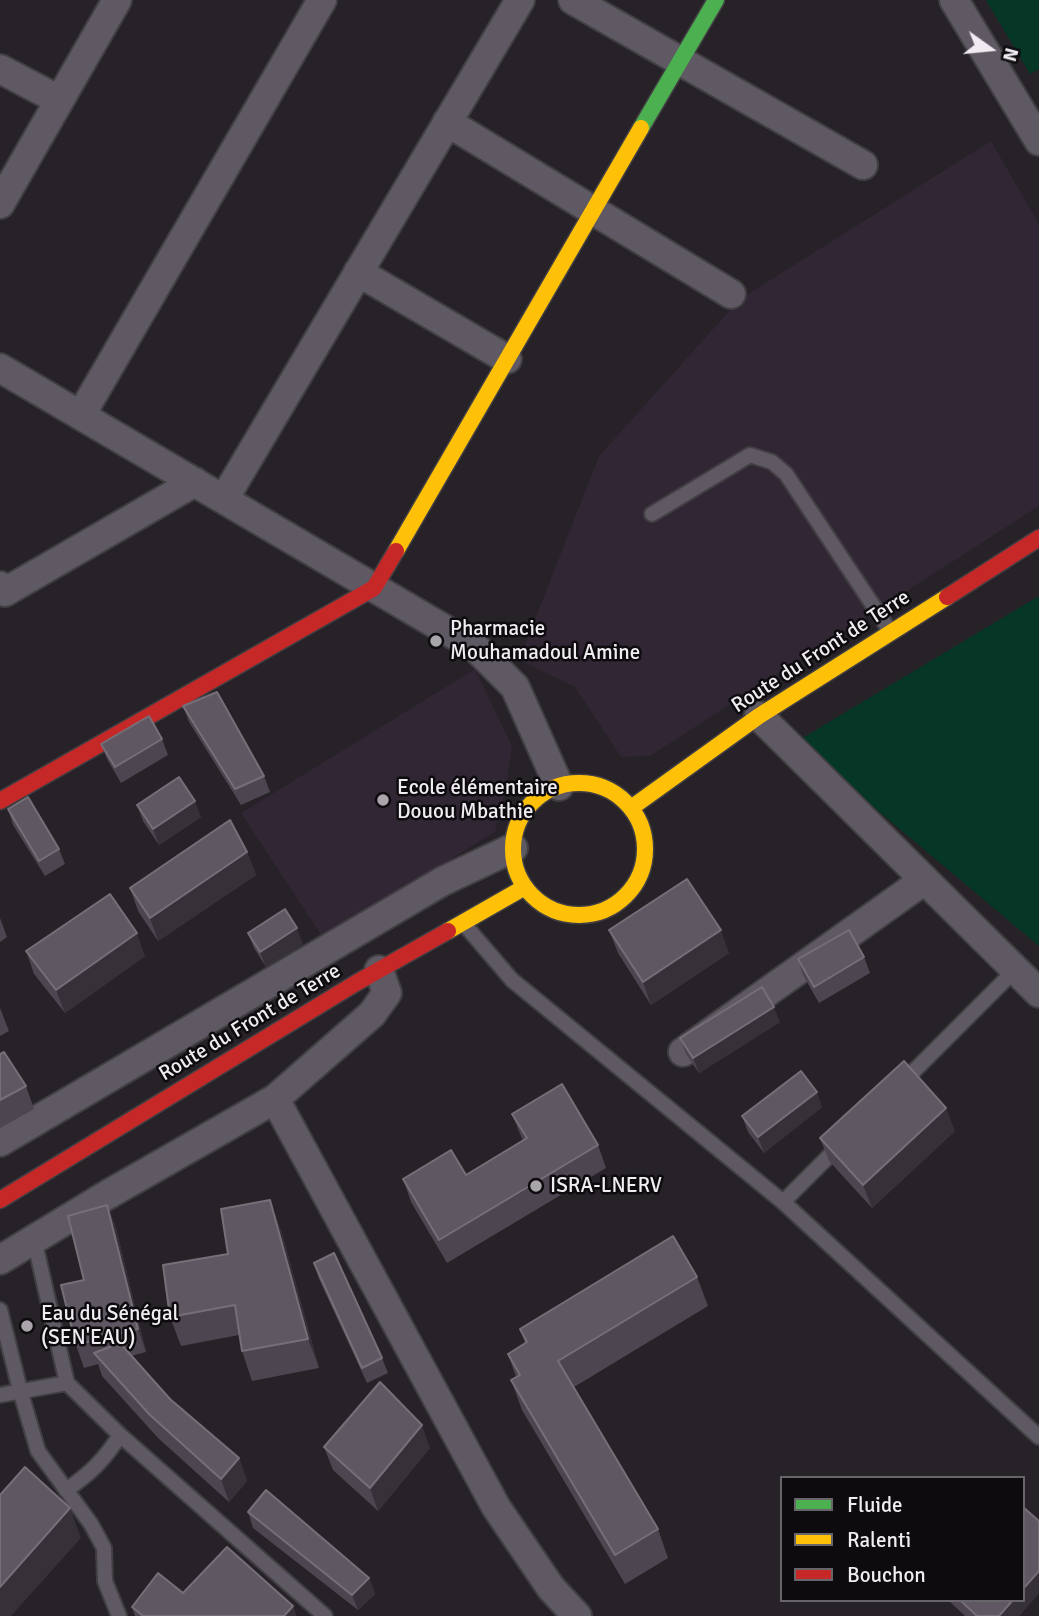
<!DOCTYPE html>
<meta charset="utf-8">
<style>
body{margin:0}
#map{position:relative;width:1039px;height:1616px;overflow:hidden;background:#262228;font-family:Signika,sans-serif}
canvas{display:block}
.legend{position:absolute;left:780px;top:1476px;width:245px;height:126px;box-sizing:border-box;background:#0e0b0f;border:2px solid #68656a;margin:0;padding:9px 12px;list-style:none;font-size:21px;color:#f0ecf2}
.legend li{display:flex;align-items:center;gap:14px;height:35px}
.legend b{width:35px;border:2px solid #68656a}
.north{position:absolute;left:955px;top:14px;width:70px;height:70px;-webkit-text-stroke:5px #0e0b0f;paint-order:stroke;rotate:105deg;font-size:19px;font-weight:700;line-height:28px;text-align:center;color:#f0ecf2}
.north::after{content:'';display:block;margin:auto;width:24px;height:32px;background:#f0ecf2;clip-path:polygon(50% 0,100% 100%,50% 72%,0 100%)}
</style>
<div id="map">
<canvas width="1039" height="1616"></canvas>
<ul class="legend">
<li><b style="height:9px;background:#4caf50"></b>Fluide</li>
<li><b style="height:9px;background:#ffc107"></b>Ralenti</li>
<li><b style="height:9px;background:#c62828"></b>Bouchon</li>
</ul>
<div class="north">N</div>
</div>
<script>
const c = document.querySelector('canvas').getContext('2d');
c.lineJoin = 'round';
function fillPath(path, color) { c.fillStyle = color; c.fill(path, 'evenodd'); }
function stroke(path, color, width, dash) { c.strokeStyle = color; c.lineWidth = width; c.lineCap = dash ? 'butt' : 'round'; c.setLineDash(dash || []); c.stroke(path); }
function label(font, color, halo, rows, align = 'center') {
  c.font = font + ' Signika,sans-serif'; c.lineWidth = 5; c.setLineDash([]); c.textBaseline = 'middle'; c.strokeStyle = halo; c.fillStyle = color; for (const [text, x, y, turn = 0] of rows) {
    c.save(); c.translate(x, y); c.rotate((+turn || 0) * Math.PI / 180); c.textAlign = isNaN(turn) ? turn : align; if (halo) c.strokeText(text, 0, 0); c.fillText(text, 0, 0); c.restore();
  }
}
const built = new Path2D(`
 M 991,141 L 1039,224 L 1039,506 L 650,756 L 621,757 L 575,687 L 519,660 L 599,456 L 740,299 Z
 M 475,669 L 512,746 L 506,788 L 495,832 L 323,938 L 241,813 Z`);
const green = new Path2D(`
 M 986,0 L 1039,0 L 1039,69 L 1030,74 Z
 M 1039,596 L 1039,946 L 796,742 Z`);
const lane = new Path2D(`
 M 652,514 L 750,455 L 772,462 L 786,474 L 890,631
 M 464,924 L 512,980 L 783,1202 L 1039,1437
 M 900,1085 L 1015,970
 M 783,1202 L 841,1144
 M 34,1239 L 67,1383 L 120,1435 L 325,1616
 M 0,1310 L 20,1390 L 38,1451 L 91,1524 L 104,1548 L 105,1581 L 119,1616
 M 0,1395 L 67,1383
 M 66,1490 C 90,1474 105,1459 120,1435`);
const street = new Path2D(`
 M 573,0 L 863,165
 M 954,0 L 1039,141
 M 0,69 L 59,100
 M 447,122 L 731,294
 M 0,204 L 117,0
 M 358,272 L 507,359
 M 0,368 L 475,647 L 515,687 L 559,786
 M 81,415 L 322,0
 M 224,499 L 520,0
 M 0,586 L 5,592 L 195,482
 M 759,716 L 1039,993
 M 683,1052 L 923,881
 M 275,1099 L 496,1507 L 551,1588 L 577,1616
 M 0,1142 L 443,881 L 513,848
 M 0,1260 L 107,1195 L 275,1099 L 372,1014 L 387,993 L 379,970`);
const fast = new Path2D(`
 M 641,128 L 716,0`);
const slow = new Path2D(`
 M 396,551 L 641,128
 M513 849a66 66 0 1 1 132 0a66 66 0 1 1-132 0Z
 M 631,808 L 759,716 L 947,597
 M 448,931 L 525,887`);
const jam = new Path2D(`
 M 947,597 L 1039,538
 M 0,801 L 374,588 L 396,551
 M 0,1200 L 356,983 L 448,931`);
const wall = new Path2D(`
 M 183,706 L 264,776 L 270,792 L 241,805 L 189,722 Z
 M 162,739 L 168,755 L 121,783 L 107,759 L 101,744 Z
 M 137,805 L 201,817 L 159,845 L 143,821 Z
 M 8,809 L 59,849 L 65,864 L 45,876 L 13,825 Z
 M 247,852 L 256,875 L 158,941 L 138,911 L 130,888 Z
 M 0,918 L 7,937 L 0,942 Z
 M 609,930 L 729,953 L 651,1005 L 618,953 Z
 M 248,933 L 303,944 L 266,967 L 254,948 Z
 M 26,951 L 145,956 L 65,1013 L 34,974 Z
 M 864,957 L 870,973 L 819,1003 L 803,975 L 798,959 Z
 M 0,1008 L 9,1031 L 0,1036 Z
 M 780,1022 L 699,1073 L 686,1054 L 680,1038 Z
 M 0,1054 L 26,1086 L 34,1109 L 0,1128 Z
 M 822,1107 L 764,1153 L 748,1132 L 742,1116 Z
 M 512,1114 L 598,1145 L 606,1168 L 447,1263 L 411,1202 L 403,1179 L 466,1175 L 523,1141 Z
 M 955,1131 L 872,1208 L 829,1161 L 820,1138 Z
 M 107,1205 L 116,1228 L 146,1352 L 131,1356 L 170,1399 L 239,1458 L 247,1481 L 229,1502 L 158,1438 L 102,1376 L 98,1364 L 84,1368 L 76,1345 L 84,1280 Z
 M 281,1230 L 319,1368 L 252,1381 L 242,1351 L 239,1335 L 181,1346 L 170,1317 L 228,1254 Z
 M 314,1263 L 382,1358 L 388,1373 L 367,1383 L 319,1279 Z
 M 697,1277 L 708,1306 L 574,1387 L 658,1529 L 668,1558 L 625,1584 L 522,1410 L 511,1380 L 516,1377 L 508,1354 L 525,1343 L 520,1329 Z
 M 324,1447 L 430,1448 L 378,1511 L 333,1470 Z
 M 248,1512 L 369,1578 L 375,1594 L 358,1610 L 253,1528 Z
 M 183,1593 L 293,1606 L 296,1616 L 135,1616 L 132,1607 Z
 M 1039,1593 L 1019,1616 L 965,1616 L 948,1600 L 1023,1600 Z`);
const shadedWall = new Path2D(`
 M 195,801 L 201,817 L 159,845 L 153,829 Z
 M 247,852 L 256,875 L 158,941 L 150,918 Z
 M 297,928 L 303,944 L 266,967 L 260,952 Z
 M 721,930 L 729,953 L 651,1005 L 643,982 Z
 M 137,933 L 145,956 L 65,1013 L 56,990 Z
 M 774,1007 L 780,1022 L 699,1073 L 693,1058 Z
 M 817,1092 L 822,1107 L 764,1153 L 758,1137 Z
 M 946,1108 L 955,1131 L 872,1208 L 863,1185 Z
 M 270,1200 L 281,1230 L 319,1368 L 308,1339 Z
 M 107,1205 L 116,1228 L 146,1352 L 138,1329 Z
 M 422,1425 L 430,1448 L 378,1511 L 370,1488 Z
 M 239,1458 L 247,1481 L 229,1502 L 221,1479 Z
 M 70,1508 L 81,1538 L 11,1616 L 0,1616 L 0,1587 Z
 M 1039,1571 L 1039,1593 L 1019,1616 L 999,1616 L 1013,1600 L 1023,1600 L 1023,1589 Z
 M 369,1578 L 375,1594 L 358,1610 L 352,1595 Z
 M 293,1606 L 296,1616 L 284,1616 Z`);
const building = new Path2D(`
 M 217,692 L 264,776 L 235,789 L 183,706 Z
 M 149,716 L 162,739 L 115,767 L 101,744 Z
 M 179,777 L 195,801 L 153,829 L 137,805 Z
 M 28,797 L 59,849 L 39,861 L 8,809 Z
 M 230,820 L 247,852 L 150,918 L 130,888 Z
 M 687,879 L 721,930 L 643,982 L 609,930 Z
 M 110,894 L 137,933 L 56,990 L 26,951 Z
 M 285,909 L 297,928 L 260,952 L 248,933 Z
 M 849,930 L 864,957 L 814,987 L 798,959 Z
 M 762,987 L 774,1007 L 693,1058 L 680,1038 Z
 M 4,1052 L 26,1086 L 0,1100 L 0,1054 Z
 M 904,1061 L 946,1108 L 863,1185 L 820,1138 Z
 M 801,1071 L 817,1092 L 758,1137 L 742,1116 Z
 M 562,1084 L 598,1145 L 439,1240 L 403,1179 L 451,1150 L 466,1175 L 527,1138 L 512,1114 Z
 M 270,1200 L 308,1339 L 242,1351 L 235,1305 L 170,1317 L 163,1265 L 228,1254 L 221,1209 Z
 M 107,1205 L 138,1329 L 76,1345 L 61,1285 L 84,1280 L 68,1216 Z
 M 673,1236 L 697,1277 L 558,1361 L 658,1529 L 615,1555 L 511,1380 L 520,1375 L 508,1354 L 527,1342 L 520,1329 Z
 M 334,1253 L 382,1358 L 362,1368 L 314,1263 Z
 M 120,1343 L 170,1399 L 239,1458 L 221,1479 L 150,1415 L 94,1353 Z
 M 380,1382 L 422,1425 L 370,1488 L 324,1447 Z
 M 25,1467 L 70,1508 L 0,1587 L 0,1495 Z
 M 266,1490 L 369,1578 L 352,1595 L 248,1512 Z
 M 1023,1507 L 1039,1521 L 1039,1571 L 1023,1589 Z
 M 227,1547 L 293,1606 L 284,1616 L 143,1616 L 132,1607 L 158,1573 L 183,1593 Z
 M 960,1600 L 1013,1600 L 999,1616 L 977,1616 Z`);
const markers = [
 [436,641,7,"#a9a5ab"],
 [383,800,7,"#a9a5ab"],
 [536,1186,7,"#a9a5ab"],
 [27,1326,7,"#a9a5ab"]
];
const poiNames = [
 ["Pharmacie",450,629],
 ["Mouhamadoul Amine",450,653],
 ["Ecole élémentaire",397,788],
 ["Douou Mbathie",397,812],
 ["ISRA-LNERV",550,1186],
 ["Eau du Sénégal",41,1314],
 ["(SEN'EAU)",41,1338]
];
const streetNames = [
 ["Route du Front de Terre",821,652,-33],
 ["Route du Front de Terre",250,1023,-31]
];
fillPath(built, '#302634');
fillPath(green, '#053626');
stroke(lane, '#423f43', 18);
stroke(street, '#423f43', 32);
stroke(fast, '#423f43', 19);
stroke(slow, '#423f43', 19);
stroke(jam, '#423f43', 19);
stroke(lane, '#5f5963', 14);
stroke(street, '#5f5963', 28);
stroke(fast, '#4caf50', 16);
stroke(slow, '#ffc107', 16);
stroke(jam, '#c62828', 16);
fillPath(wall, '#4d4650');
fillPath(shadedWall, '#363039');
fillPath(building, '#5f5862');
stroke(building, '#766f78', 2);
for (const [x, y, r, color] of markers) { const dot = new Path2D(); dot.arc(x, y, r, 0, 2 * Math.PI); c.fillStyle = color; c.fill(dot); stroke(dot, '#0e0b0f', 2.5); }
label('21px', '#f0ecf2', '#0e0b0f', poiNames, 'left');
label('21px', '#f0ecf2', '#0e0b0f', streetNames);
</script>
